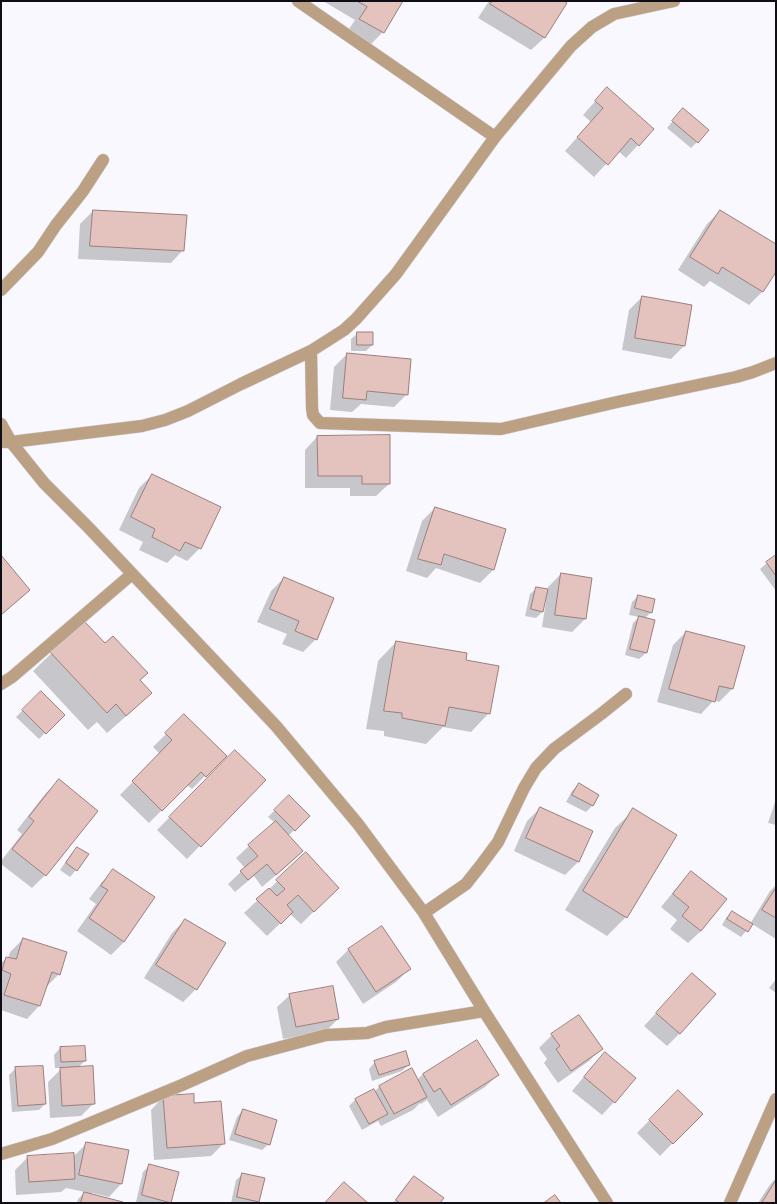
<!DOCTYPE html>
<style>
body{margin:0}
#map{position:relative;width:777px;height:1204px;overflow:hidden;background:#f9f8fe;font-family:Jost,sans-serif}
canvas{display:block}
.frame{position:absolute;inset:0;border:2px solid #0f0e17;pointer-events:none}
</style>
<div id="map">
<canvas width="777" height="1204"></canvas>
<div class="frame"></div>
</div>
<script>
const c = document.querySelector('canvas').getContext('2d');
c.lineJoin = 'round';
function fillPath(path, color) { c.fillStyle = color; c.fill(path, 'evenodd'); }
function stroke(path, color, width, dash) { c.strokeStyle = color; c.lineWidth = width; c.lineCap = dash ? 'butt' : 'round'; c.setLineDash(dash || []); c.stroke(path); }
const shadow = new Path2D(`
 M 323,1 L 402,1 L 383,32 L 370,45 L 347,32 L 355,20 Z
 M 489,1 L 562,1 L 566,3 L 544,38 L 531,50 L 478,18 Z
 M 607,88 L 638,145 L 626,158 L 618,151 L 594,177 L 565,151 L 591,122 L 583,115 Z
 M 677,116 L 697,142 L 691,148 L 667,128 Z
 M 93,211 L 185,216 L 183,250 L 171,263 L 78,259 L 80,224 Z
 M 720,211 L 776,245 L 776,270 L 762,292 L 749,305 L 710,281 L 704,287 L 678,270 L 707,224 Z
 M 642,297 L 691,305 L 684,346 L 671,359 L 622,350 L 629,310 Z
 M 358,333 L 372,345 L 366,351 L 351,351 L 351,339 Z
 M 347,354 L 407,394 L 394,407 L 361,404 L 352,412 L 330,410 L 334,367 Z
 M 317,437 L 389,484 L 376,496 L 350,496 L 350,488 L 305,488 L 305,450 Z
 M 152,475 L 200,548 L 187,561 L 175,555 L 167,563 L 139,550 L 143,542 L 119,530 L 139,488 Z
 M 435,508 L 505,530 L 493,570 L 480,583 L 436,568 L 427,578 L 406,571 L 422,521 Z
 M 1,556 L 29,590 L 1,615 Z
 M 776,556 L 776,591 L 760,569 L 767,563 Z
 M 561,574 L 591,579 L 585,619 L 572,632 L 542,627 L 546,601 L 545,601 L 542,612 L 536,618 L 525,616 L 530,594 L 537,588 L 548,590 L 548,587 Z
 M 284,578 L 316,639 L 303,652 L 282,644 L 287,634 L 257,622 L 271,591 Z
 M 638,596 L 651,612 L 645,618 L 654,621 L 646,653 L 639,659 L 625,655 L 633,623 L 639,617 L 629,615 L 632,602 Z
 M 84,622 L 139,681 L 132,711 L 107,733 L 97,722 L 88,730 L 33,671 Z
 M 686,632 L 732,689 L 719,702 L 714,700 L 701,714 L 657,702 L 673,645 Z
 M 396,642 L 465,661 L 489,713 L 471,732 L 443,727 L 426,744 L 384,736 L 384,731 L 366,729 L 378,661 Z
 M 41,692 L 63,715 L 39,739 L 16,717 Z
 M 184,716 L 225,756 L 192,789 L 187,785 L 149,823 L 120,795 L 160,754 L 153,747 Z
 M 235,751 L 264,780 L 187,859 L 157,830 Z
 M 59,781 L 45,875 L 32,888 L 1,864 L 1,861 L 22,834 L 17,830 L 46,793 Z
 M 579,784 L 598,795 L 592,806 L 586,812 L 566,802 L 572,791 Z
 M 289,796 L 309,816 L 288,836 L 302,851 L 289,864 L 262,887 L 254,876 L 235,892 L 228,884 L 245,868 L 236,858 L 249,846 L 275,823 L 268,817 Z
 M 776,799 L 776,825 L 768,823 Z
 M 540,808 L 592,832 L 578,862 L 565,875 L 514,851 L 527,821 Z
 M 634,810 L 676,836 L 626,917 L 607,936 L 565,910 L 615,828 Z
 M 78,848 L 76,870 L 70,877 L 60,870 L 71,854 Z
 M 306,854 L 338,888 L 301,924 L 290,914 L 267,936 L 244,913 Z
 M 114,870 L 124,942 L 111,955 L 77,931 L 96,904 L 89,899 L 101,883 Z
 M 691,872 L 701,931 L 688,943 L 670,929 L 677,920 L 661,907 L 679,885 Z
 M 776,885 L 776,939 L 752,924 L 741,937 L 722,925 L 726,918 L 732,912 L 750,924 L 770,891 Z
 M 185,920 L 196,989 L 183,1002 L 144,978 L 172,933 Z
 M 23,939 L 59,974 L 46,987 L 39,1006 L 27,1019 L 1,1010 L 1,963 L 7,958 L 8,958 L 10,952 Z
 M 348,950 L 409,969 L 396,982 L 363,1004 L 336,962 Z
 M 776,979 L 776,993 L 769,988 Z
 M 680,987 L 680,1033 L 667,1046 L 644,1026 Z
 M 290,995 L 338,1019 L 325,1032 L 283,1039 L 277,1007 Z
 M 552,1035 L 601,1049 L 589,1061 L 558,1083 L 544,1063 L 547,1059 L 539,1048 Z
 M 477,1041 L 498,1075 L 485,1087 L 438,1117 L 427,1100 L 421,1104 L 420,1103 L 413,1110 L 381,1126 L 378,1121 L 362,1130 L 349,1106 L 356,1099 L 374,1092 L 379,1087 L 412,1070 L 417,1080 L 423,1074 Z
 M 84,1047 L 85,1061 L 77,1068 L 94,1103 L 81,1116 L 50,1118 L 48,1082 L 62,1068 L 55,1068 L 54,1055 L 60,1048 Z
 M 605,1054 L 614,1102 L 602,1115 L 572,1091 L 592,1067 Z
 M 375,1062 L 409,1064 L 402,1071 L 372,1081 L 369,1069 Z
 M 16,1068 L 45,1104 L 39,1110 L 12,1112 L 9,1075 Z
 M 678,1091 L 701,1114 L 660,1156 L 637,1133 Z
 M 163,1097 L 193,1104 L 224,1143 L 211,1156 L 154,1160 L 151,1110 Z
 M 243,1110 L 269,1144 L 262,1150 L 229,1140 L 237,1117 Z
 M 87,1143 L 121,1184 L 109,1197 L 92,1193 L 91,1195 L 122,1203 L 77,1203 L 78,1199 L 85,1192 L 66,1188 L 61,1192 L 16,1195 L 15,1170 L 28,1157 L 73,1157 Z
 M 150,1165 L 170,1202 L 169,1203 L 141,1203 L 136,1202 L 143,1172 Z
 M 243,1174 L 258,1202 L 257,1203 L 231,1203 L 236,1180 Z
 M 414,1177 L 439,1203 L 393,1203 L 408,1183 Z
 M 776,1178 L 776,1203 L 758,1203 L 769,1186 Z`);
const building = new Path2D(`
 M 357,1 L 403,1 L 384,33 L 359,19 L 367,7 Z
 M 493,1 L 564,1 L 567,3 L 545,38 L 490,4 Z
 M 607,87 L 654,129 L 639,146 L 631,138 L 608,165 L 577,137 L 603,108 L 595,101 Z
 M 683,108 L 709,130 L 698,143 L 672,121 Z
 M 93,210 L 187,215 L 184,251 L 90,246 Z
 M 720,210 L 776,244 L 776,272 L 763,292 L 722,267 L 718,274 L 690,257 Z
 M 642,296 L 692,305 L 685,346 L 635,338 Z
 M 357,332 L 373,332 L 373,345 L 357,345 Z
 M 347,353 L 411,359 L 408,395 L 367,391 L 366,400 L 343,398 Z
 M 390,435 L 390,484 L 362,484 L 362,476 L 318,476 L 317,436 Z
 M 152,474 L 221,507 L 201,549 L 185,542 L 180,551 L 152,537 L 155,529 L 131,517 Z
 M 435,507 L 506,529 L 494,570 L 444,554 L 441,565 L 418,559 Z
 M 1,555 L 30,590 L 1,615 Z
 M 776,555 L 776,576 L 766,562 Z
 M 561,573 L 592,578 L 586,619 L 555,615 Z
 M 284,577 L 334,598 L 317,640 L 295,631 L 299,621 L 270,609 Z
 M 536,587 L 548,589 L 543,612 L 531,609 Z
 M 638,595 L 655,599 L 652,613 L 635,608 Z
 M 639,616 L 655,620 L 647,653 L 630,649 Z
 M 84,621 L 105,643 L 113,636 L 148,673 L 140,680 L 152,693 L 126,716 L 116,704 L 107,713 L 50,652 Z
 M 686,631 L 745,646 L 733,689 L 719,686 L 715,702 L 669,689 Z
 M 396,641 L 467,653 L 466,660 L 499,666 L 490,714 L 449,707 L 445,726 L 402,718 L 402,713 L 384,711 Z
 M 41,691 L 65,715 L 46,734 L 22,710 Z
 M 184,714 L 227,756 L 206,777 L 201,772 L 162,811 L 132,781 L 172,740 L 165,733 Z
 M 235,750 L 266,780 L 201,847 L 169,817 Z
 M 59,779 L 98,811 L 46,876 L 12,849 L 34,821 L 29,817 Z
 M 579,783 L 599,795 L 593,806 L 572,795 Z
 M 289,795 L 310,816 L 295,831 L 274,810 Z
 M 540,807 L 593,831 L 579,862 L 526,838 Z
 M 633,808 L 677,835 L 627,918 L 583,891 Z
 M 276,821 L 303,851 L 276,875 L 267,864 L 248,880 L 240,871 L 258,856 L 248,845 Z
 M 77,847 L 89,854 L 77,871 L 66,863 Z
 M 306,852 L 339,888 L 314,912 L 298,895 L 287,905 L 293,912 L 281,924 L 256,899 L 269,888 L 277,896 L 285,889 L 276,880 Z
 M 113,869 L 155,897 L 124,942 L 89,918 L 108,890 L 101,886 Z
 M 691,871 L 727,899 L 701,931 L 682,916 L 689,907 L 673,894 Z
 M 776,888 L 776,918 L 762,910 Z
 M 732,911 L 753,924 L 748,932 L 727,919 Z
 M 185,919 L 226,943 L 197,990 L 156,965 Z
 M 382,926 L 411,969 L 376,992 L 348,949 Z
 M 23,938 L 67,952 L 60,975 L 52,972 L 40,1006 L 4,995 L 11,974 L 2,970 L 6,957 L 16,959 Z
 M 692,973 L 716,994 L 680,1034 L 656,1013 Z
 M 333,986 L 339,1019 L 296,1027 L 289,994 Z
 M 579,1015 L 603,1049 L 571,1071 L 556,1049 L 560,1046 L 551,1034 Z
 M 477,1040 L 499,1075 L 451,1105 L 440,1088 L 434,1092 L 423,1074 Z
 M 85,1046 L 86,1061 L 61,1062 L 60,1047 Z
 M 406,1051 L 410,1065 L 379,1075 L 374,1061 Z
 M 605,1052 L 636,1078 L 615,1103 L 584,1077 Z
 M 43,1066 L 46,1104 L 18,1106 L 15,1067 Z
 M 93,1066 L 95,1104 L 62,1106 L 60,1068 Z
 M 412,1068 L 427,1097 L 394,1114 L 379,1086 Z
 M 374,1089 L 388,1114 L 369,1124 L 355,1099 Z
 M 678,1090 L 703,1114 L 673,1144 L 649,1120 Z
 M 194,1094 L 194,1103 L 221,1101 L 225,1144 L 167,1148 L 163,1096 Z
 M 243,1109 L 277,1120 L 270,1145 L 235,1134 Z
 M 86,1142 L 129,1150 L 122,1184 L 79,1175 Z
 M 74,1153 L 75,1179 L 29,1182 L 27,1156 Z
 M 149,1164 L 179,1172 L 171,1203 L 142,1195 Z
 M 242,1173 L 265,1178 L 259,1202 L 237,1197 Z
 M 414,1176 L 444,1198 L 440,1203 L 400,1203 L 396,1200 Z
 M 776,1180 L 776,1203 L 762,1203 Z
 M 344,1182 L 368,1203 L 325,1203 Z
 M 84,1192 L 123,1202 L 123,1203 L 81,1203 Z
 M 555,1195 L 561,1203 L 544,1203 Z`);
const street = new Path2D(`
 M 298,1 L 495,137
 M 1,290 L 38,252 L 56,225 L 83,191 L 103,160
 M 311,351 L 312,408 L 313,415 L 320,423 L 501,429 L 617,402 L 736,377 L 753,372 L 776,363
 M 1,424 L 11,442 L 44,483 L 88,527 L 276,726 L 358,824 L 424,913 L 484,1011 L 607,1203
 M 4,442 L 11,442 L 142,426 L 165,420 L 188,411 L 241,384 L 311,351 L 344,330 L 356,319 L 396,274 L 495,137 L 571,46 L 592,27 L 614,14 L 674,1
 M 1,684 L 12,677 L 132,574
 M 424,913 L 466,884 L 481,865 L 498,842 L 524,788 L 536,768 L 554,749 L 601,714 L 626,694
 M 1,1154 L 52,1139 L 182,1085 L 247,1056 L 326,1035 L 367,1033 L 386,1027 L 484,1011
 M 730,1203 L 776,1099`);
fillPath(shadow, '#0003');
fillPath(building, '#e4c3bf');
stroke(building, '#9c7e7a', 1);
stroke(street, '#d4d3d9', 13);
stroke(street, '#bba084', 12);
</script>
